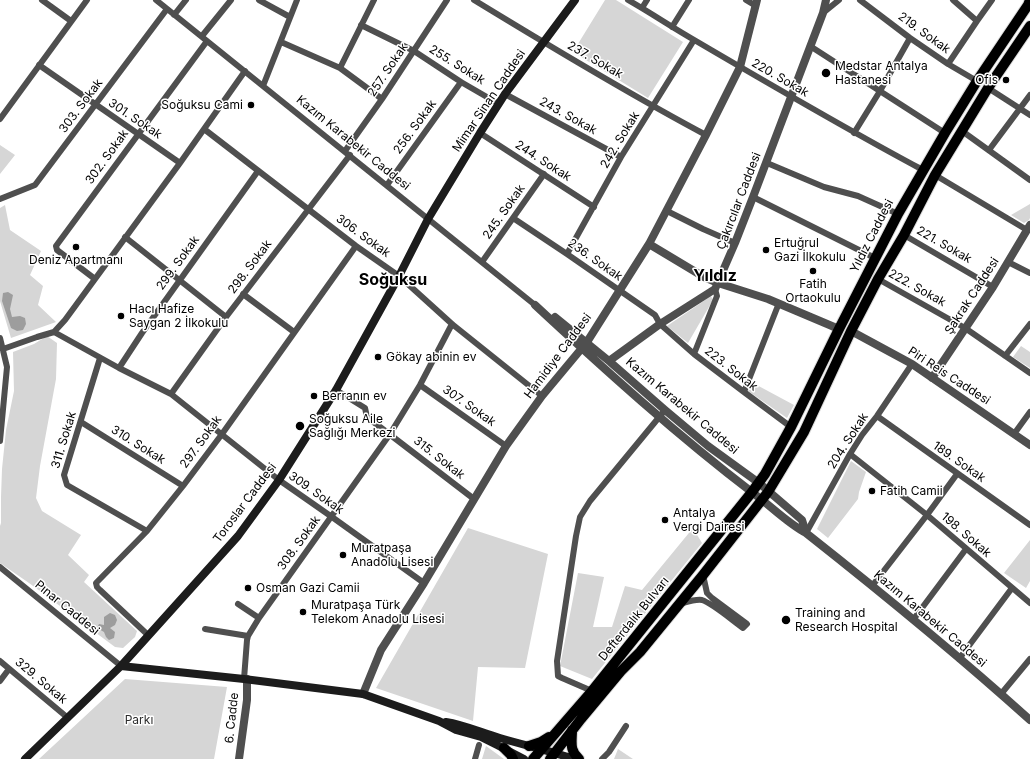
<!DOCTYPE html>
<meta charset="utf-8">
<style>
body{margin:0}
canvas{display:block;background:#fff}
</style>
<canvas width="1030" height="759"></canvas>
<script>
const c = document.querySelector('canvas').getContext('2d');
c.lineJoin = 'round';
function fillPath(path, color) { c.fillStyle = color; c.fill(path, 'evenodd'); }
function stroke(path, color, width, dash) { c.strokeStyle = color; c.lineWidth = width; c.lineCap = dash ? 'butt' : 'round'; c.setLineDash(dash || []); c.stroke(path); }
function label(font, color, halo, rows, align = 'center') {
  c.font = font + ' Inter,sans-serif'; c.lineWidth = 3; c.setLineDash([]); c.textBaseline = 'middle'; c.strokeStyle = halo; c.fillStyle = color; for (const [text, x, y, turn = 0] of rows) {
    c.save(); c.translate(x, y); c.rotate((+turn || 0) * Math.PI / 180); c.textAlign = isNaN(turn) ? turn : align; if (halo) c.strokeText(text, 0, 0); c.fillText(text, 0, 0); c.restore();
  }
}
const green = new Path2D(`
 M 605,0 L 616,0 L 683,42 L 648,98 L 573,52 Z
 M 0,145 L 15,155 L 0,174 Z
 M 1030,204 L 1030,218 L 1029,220 L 1024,223 L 1011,215 Z
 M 5,205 L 10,230 L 41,251 L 30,275 L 43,286 L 38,305 L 56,322 L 11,338 L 0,301 L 0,208 Z
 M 711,296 L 713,300 L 688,343 L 667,326 Z
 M 47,336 L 57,343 L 56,379 L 40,466 L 36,498 L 42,511 L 81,535 L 68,555 L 89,575 L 84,582 L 137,631 L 135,637 L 123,648 L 115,647 L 29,583 L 0,563 L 0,526 L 1,523 L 1,497 L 2,469 L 6,430 L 14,391 L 13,352 L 34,344 Z
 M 1021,346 L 1030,352 L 1030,368 L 1013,357 Z
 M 753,383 L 794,405 L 787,418 L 748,391 Z
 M 851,461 L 866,472 L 859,492 L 858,499 L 828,538 L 817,529 Z
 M 468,528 L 548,554 L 525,668 L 478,667 L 473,721 L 376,688 Z
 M 693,528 L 702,543 L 592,679 L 560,666 L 578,573 L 604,577 L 593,627 L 612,627 L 625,586 L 642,590 Z
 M 1030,540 L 1030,581 L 1026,588 L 1004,573 Z
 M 125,679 L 227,687 L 214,759 L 39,759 Z
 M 486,746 L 504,759 L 482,759 Z
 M 618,749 L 633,759 L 614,759 Z`);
const water = new Path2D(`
 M 8,292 L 13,295 L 10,309 L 12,317 L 20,316 L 25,318 L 26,324 L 23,330 L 17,331 L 11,328 L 2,301 L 3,293 Z
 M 110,613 L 115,615 L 117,620 L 115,625 L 110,628 L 115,632 L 114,638 L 109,640 L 106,637 L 104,632 L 97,628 L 99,624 L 104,625 L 104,617 Z`);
const minor = new Path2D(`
 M 42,0 L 71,21
 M 156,0 L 535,305
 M 259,0 L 290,17
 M 474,0 C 551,47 627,93 706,135
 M 628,0 C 651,13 673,28 696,41 C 771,85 846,129 923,170
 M 746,0 L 756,6
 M 860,0 L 910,38 L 948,64 L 977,81
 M 953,0 L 977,21
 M 642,8 L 647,0
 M 823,13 L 839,0
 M 174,15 L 186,0
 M 361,25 L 414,51 L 461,82 L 499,104
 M 672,27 L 689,0
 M 202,36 L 231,0
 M 281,42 L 340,68 L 382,99
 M 810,46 L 945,133
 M 948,64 L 977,21 L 992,0
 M 39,65 L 180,163
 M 340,68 L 374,0
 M 263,86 L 297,0
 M 988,88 L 1030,115
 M 505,94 L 621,157
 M 0,119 L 87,0
 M 204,129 L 356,246 L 399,276 L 452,324 L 542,396
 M 962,131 L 1030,180
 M 480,133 L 594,207
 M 854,133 L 880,91 L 910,38
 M 989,150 L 1030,95
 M 345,151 L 382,99 L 447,0
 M 767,163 L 824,187 L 858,196 L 898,214
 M 935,175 L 1027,230
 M 387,185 L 461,82
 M 753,197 L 875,258
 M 0,199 L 35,185 L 167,9
 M 667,211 L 703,229 L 735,243
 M 513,218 L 567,254 L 655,315 L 660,324 L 694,354 L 744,392 L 791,427
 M 904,235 L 993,287
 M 125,237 L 226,317
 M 567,254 L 621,157 L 694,40
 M 482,262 L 544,174
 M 1008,262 L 1030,273
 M 95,279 L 57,250 L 56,246 L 207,41
 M 878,279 L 965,328 L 1030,373
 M 243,294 L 294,332
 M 54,332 L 119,368 L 171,394 L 279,480 L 332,517 L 424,583
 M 0,338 L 7,367 L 0,441
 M 0,348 L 3,349 L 37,337 L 54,332 L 65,320 L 180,163 L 245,71
 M 694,354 L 717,296 L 715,289
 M 1005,356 L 1030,324
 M 100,358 L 64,475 L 67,485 L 147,531
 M 119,368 L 142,333 L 258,171
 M 420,385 L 506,446
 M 336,390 L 365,408 L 367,417 L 474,499
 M 744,392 L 779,303
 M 171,394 L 226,317 L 350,155
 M 877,416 L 1030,525
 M 81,422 L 183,486
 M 1014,434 L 1030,412
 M 850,454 L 927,515 L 1030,603
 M 806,533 L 850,454 L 862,435 L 877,416 L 912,364
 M 0,567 L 121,666
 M 872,586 L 927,515 L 957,474
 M 238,604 L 259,618
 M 680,604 C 687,602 695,599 702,600 C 712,603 733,621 743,628 L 747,624 L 712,598 L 707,593 L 703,575
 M 913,620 L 966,549
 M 205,629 L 248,636
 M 148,635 L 100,590 L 97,587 L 96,583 L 147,531 L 183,486 L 222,434 L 356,246
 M 959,659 L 1012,588
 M 0,661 L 68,718
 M 244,679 L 247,640 L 248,636 L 259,618 L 390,434 L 420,385 L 452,324
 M 0,681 L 9,669
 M 592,691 L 562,678 L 558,676 L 557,661 L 576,536 L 580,517 L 590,501 L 665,410
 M 1001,694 L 1030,659
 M 475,759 L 479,745
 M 602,759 L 609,752 L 626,726`);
const tertiary = new Path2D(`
 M 649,244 L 704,277 L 718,283 L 768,299 L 839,329
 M 535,305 C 605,370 677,435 753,493 C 771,506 787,523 806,533 C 882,593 958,655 1030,720
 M 555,317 L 609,361 L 665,410 L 708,446 L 759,483 L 802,520 L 806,533
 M 851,331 L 912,364 L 1030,445
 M 609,361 L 660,324 L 715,289 L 735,243 L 753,197 L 823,13 L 826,0
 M 932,378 L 993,287 L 1030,225
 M 363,694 L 381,650 L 424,583 L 506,446 L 542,396 L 587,342 L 649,244 L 706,135 L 740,67 L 757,0
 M 239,759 L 247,700 L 247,679`);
const secondary = new Path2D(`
 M 121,666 L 244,679 L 363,694 L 439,721 L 456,730 L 481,737 L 497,745 L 524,759
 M 446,722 C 465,725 482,733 500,738 C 524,745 550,751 574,759
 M 25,759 L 121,666 L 238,536 L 279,480 L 336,390 L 399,276 L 428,219 L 480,133 L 505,94 L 575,0`);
const primary = new Path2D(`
 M 572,730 C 572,742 569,750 579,759
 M 529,746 L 541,742 L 549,737
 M 504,748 L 511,755 L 513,759
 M 533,759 L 592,691 L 752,492 L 765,474 L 791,427 L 839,329 L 898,214 L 945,133 L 977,81 L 1028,5 L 1030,0
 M 550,759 L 581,719 L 621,671 L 640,652 L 703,575 L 768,492 L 804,432 L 851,331 L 878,279 L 904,235 L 935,175 L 988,88 L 1030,26`);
const markers = [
 [826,73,5,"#000"],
 [1006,80,4,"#000"],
 [251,105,4,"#000"],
 [76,247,4,"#000"],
 [766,250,4,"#000"],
 [813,271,4,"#000"],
 [121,316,4,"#000"],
 [378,357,4,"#000"],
 [314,396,4,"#000"],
 [300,426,5,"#000"],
 [872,491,4,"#000"],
 [665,520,4,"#000"],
 [343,555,4,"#000"],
 [248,588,4,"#000"],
 [303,612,4,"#000"],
 [786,620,5,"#000"]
];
const streetNames = [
 ["219. Sokak",924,33,36],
 ["237. Sokak",595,60,30],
 ["255. Sokak",457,65,32],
 ["257. Sokak",388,70,-56],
 ["220. Sokak",780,78,30],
 ["Mimar Sinan Caddesi",489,101,-56],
 ["303. Sokak",81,106,-53],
 ["243. Sokak",568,116,29],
 ["301. Sokak",135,119,34],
 ["256. Sokak",415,127,-54],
 ["242. Sokak",620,140,-59],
 ["Kazım Karabekir Caddesi",353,143,39],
 ["302. Sokak",107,157,-54],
 ["244. Sokak",543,161,33],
 ["Çakırcılar Caddesi",739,201,-69],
 ["245. Sokak",504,212,-55],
 ["306. Sokak",363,236,36],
 ["Yıldız Caddesi",872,236,-63],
 ["221. Sokak",944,245,30],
 ["236. Sokak",595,260,35],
 ["299. Sokak",178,263,-54],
 ["298. Sokak",250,267,-53],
 ["222. Sokak",917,288,29],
 ["Şakrak Caddesi",972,296,-57],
 ["Hamidiye Caddesi",558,356,-53],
 ["223. Sokak",731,369,38],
 ["Piri Reis Caddesi",949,376,33],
 ["307. Sokak",469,406,35],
 ["Kazım Karabekir Caddesi",682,406,40],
 ["311. Sokak",64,440,-73],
 ["204. Sokak",848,441,-57],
 ["297. Sokak",201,442,-54],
 ["310. Sokak",138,445,32],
 ["315. Sokak",439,458,38],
 ["189. Sokak",959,462,35],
 ["309. Sokak",316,493,35],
 ["Toroslar Caddesi",245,503,-53],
 ["198. Sokak",966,535,41],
 ["308. Sokak",299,543,-54],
 ["Pınar Caddesi",67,608,39],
 ["Defterdalık Bulvarı",634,619,-51],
 ["Kazım Karabekir Caddesi",930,619,40],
 ["329. Sokak",41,681,40],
 ["6. Cadde",232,718,-84]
];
const poiNames = [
 ["Medstar Antalya",835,66],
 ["Hastanesi",835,80],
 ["Ofis",998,80,"right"],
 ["Soğuksu Cami",243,105,"right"],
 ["Ertuğrul",774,243],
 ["Gazi İlkokulu",774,257],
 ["Deniz Apartmanı",76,260,"center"],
 ["Fatih",813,284,"center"],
 ["Ortaokulu",813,298,"center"],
 ["Hacı Hafize",129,309],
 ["Saygan 2 İlkokulu",129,323],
 ["Gökay abinin ev",386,357],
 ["Berranın ev",322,396],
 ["Soğuksu Aile",309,419],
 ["Sağlığı Merkezi",309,433],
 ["Fatih Camii",880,491],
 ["Antalya",673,513],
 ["Vergi Dairesi",673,527],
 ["Muratpaşa",351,548],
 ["Anadolu Lisesi",351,562],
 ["Osman Gazi Camii",256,588],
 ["Muratpaşa Türk",311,605],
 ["Telekom Anadolu Lisesi",311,619],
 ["Training and",795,613],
 ["Research Hospital",795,627]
];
const parkNames = [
 ["Parkı",139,720]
];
const districtNames = [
 ["Yıldız",715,276],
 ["Soğuksu",393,280]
];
fillPath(green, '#d6d6d6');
fillPath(water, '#9d9d9d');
stroke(primary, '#dbdbdb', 12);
stroke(minor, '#4f4f4f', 6);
stroke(tertiary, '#4f4f4f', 8);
stroke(secondary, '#1c1c1c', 8);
stroke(primary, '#000', 10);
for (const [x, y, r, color] of markers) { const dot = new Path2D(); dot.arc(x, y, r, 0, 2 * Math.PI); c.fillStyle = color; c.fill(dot); stroke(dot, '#fff', 1.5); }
label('12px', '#000', '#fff', streetNames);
label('12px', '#000', '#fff', poiNames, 'left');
label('12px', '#2d2d2d', '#fff', parkNames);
label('bold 16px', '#000', '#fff', districtNames);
</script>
